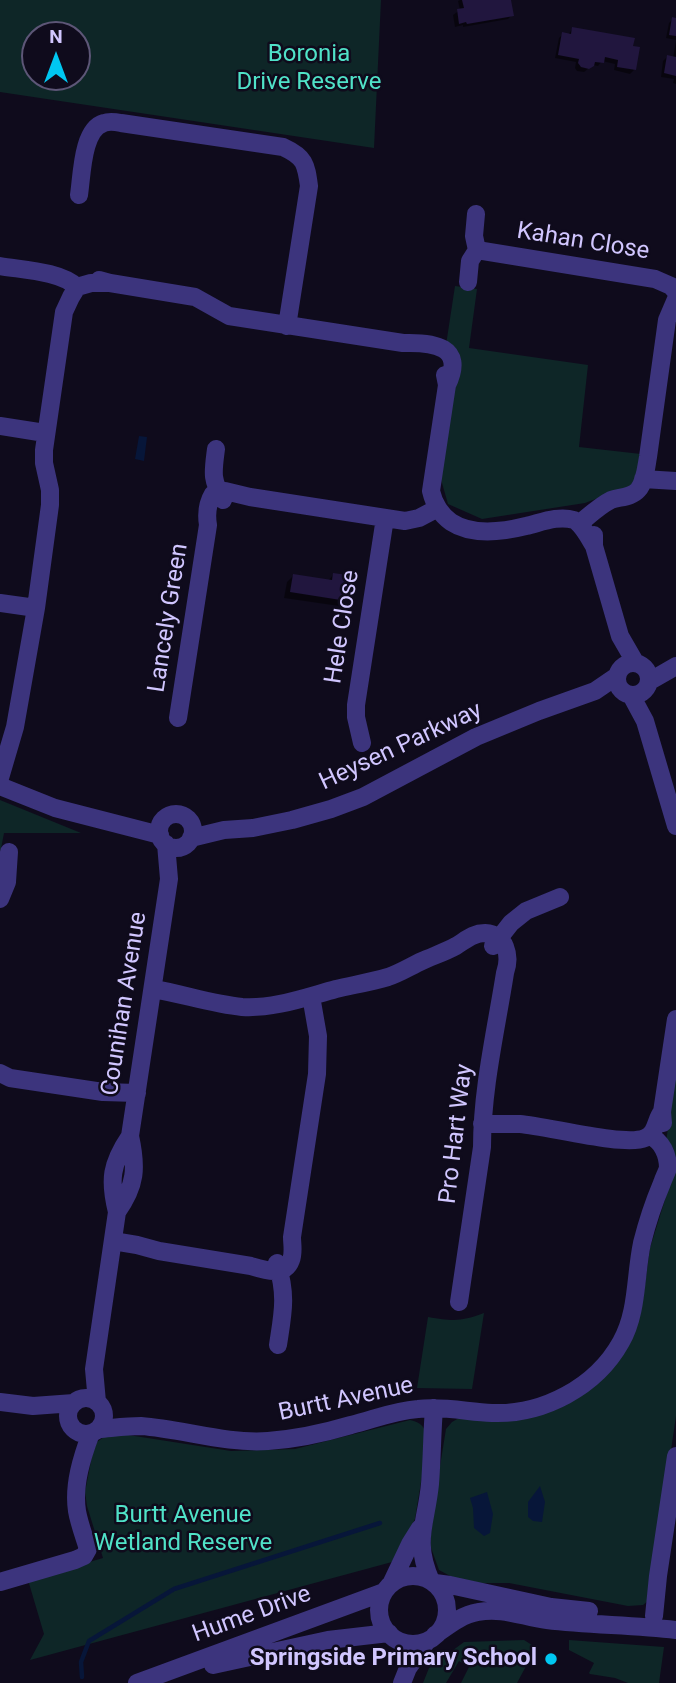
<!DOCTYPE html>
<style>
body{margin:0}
#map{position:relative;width:676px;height:1683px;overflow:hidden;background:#0f0b1c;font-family:Roboto,sans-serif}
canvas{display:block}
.north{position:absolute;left:21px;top:21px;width:70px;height:70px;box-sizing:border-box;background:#0f0b1c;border:2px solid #5d5677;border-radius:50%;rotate:0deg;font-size:19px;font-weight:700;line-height:28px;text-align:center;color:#d1c6ff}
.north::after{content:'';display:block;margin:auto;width:24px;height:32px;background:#00c7f1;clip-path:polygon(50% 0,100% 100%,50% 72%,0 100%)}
</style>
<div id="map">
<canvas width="676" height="1683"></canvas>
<div class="north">N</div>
</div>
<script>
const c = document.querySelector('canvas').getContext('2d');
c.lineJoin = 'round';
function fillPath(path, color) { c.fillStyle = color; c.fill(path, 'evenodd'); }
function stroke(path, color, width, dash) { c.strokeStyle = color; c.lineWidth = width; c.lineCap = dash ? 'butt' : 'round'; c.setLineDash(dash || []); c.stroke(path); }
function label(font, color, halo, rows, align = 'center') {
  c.font = font + ' Roboto,sans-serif'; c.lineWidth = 5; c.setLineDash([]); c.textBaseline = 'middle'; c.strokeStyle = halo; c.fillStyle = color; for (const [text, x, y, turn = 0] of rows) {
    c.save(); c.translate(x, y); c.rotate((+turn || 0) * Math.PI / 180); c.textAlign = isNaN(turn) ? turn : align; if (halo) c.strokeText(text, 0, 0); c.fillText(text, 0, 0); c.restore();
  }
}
const green = new Path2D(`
 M 0,0 L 381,0 L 374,148 L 0,92 ZM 35,35 L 77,35 L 77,77 L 35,77 Z
 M 455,286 L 477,289 L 469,348 L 588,365 L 579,447 L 641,454 L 638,483 L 585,503 L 482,519 L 448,504 L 440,476 L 446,345 Z
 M 0,800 L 81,833 L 4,833 L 0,854 Z
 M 676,1071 L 676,1416 L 649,1600 L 643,1605 L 628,1606 L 509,1583 L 476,1583 L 454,1578 L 439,1570 L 430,1545 L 434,1503 L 446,1429 L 452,1422 L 459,1418 L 571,1402 L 643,1299 L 650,1248 L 668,1190 L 666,1142 Z
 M 484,1313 L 472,1389 L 417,1388 L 428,1317 C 453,1321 460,1322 484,1313 Z
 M 410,1420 C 421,1422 425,1427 428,1439 L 415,1519 L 392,1562 L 30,1660 L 44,1634 L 28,1580 L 103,1558 L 87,1506 L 85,1492 L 93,1451 L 97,1442 L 105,1436 L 122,1434 L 231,1451 L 295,1449 Z
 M 524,1640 L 532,1645 L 533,1648 L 532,1655 L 517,1683 L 461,1683 L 469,1667 L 459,1661 L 446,1683 L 423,1683 L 429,1668 L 464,1642 Z
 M 569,1640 L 664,1647 L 659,1683 L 628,1683 L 615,1678 L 590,1674 L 589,1673 L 594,1663 L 569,1650 Z`);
const water = new Path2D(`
 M 139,436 L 147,437 L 144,461 L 135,459 Z
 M 540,1486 L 545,1502 L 542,1522 L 533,1521 L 528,1517 L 528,1502 Z
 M 487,1492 L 493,1514 L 490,1533 L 484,1536 L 474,1528 L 473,1508 L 470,1498 Z`);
const shadow = new Path2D(`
 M 460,0 L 509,0 L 512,15 L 508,19 L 463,27 L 463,25 L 455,27 L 453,15 L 460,10 L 458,1 Z
 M 673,19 L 676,19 L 676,40 L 666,38 L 669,23 Z
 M 573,28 L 634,70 L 630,74 L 614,70 L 615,64 L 602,61 L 598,66 L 593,65 L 584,72 L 577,71 L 575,68 L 576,62 L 555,58 L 559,38 L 563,34 L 568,35 Z
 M 676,41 L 676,84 L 673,83 L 674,79 L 661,77 L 663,61 L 667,57 L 673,58 Z
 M 333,575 L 345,600 L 339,606 L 284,598 L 287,582 L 293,576 L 328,581 Z`);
const stream = new Path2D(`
 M 82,1677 L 81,1662 L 89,1641 L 174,1589 L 380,1523`);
const building = new Path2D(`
 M 462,0 L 511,0 L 514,16 L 467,24 L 466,22 L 459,24 L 457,9 L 464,8 Z
 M 672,17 L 676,18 L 676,36 L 669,35 Z
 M 572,27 L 635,38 L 633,46 L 640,47 L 636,70 L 617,67 L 618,60 L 605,57 L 604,63 L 595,62 L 594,66 L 589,69 L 581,67 L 578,63 L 579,59 L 558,55 L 562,32 L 571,34 Z
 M 667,55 L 676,57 L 676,76 L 664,73 Z
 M 333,573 L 347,575 L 346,587 L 351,588 L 347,601 L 290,592 L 293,574 L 332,580 Z`);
const minor = new Path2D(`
 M 79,195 C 82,176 82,129 104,123 C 109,121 116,122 121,123 L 283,147 C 305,157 306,164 309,186 L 287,326
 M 477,250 L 655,279 L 671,286 L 676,292
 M 0,266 C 23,270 60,271 77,287
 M 99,280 L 110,283 L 195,297 L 229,316 L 403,343 C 433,342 466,346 447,385
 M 468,282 L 470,261 L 477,250 L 474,236 L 476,214
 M 445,375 L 447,385 L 431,491 C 434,504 440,514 451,522 C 472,536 502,532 526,526 C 540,523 558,515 574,520 C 582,524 589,538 594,546
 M 0,426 L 45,433
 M 216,449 C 213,473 211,478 223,500
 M 643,479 L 676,481
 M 579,524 C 590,515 599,506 611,500 C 620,497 632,497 638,490 C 645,482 646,468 648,457 L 667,320 L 676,299
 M 594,535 L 594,546 L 620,636 L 635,662
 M 0,603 L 36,608
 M617 679a16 16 0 1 1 32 0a16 16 0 1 1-32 0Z
 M 650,681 L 676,666
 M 631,695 L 645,721 L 676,826
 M 178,718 L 208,525 C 206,513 207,504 213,494 L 225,491 L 250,497 L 405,521 L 419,518 L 438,508
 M 362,743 L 356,717 L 356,705 L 385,518
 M 0,778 L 15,727 L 36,608 L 50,505 L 50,490 L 44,463 L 44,450 L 64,312 L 71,297 L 77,287 L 91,283 L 110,283
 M 0,786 L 55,808 L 160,835
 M159 831a17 17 0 1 1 34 0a17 17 0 1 1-34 0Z
 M 191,838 L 224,830 L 253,828 L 292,820 L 331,809 L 363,797 L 476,737 L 539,711 L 595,691 L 617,676
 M 0,899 L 7,882 L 9,852
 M 493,946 L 511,923 L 526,911 L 560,897
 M 153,989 C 183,994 212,1004 242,1007 C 274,1009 306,997 336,989 C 353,985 371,982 388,977 C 400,973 411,966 422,961 C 433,956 445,952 456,946 C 466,940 473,933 485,933 C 506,934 511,956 505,973 C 496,1030 482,1089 482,1147 L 459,1302
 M 0,1073 L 10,1078 L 103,1092 L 137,1093
 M 663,1123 L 662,1112 L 676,1019
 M 482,1124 C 495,1124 508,1124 520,1124 C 547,1126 625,1147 645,1138 C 657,1133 655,1120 662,1112
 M 117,1212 C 136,1185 137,1168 130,1136 L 169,879 L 166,844
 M 113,1241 L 137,1245 L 159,1251 L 251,1266 C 264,1270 285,1277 291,1260 C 294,1253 292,1244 292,1237 L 317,1074 L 318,1036 L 311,996
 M 277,1263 C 287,1296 283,1312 278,1345
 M68 1416a18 18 0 1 1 36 0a18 18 0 1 1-36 0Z
 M 0,1402 L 33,1406 L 74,1403
 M 97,1402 L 94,1369 L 117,1212 C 109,1180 111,1164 130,1136
 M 99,1429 C 112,1428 127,1426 141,1426 C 183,1429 225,1444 268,1441 C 296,1439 324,1433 351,1425 C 375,1419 393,1411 418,1409 C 443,1406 468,1412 492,1413 C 543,1415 596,1387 621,1342 C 638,1312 635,1276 642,1243 C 647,1223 654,1202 662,1183 C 664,1177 666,1174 668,1168 C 668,1155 662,1141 650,1136
 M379 1610a34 34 0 1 1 68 0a34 34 0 1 1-68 0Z
 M 431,1581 C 413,1540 426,1525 430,1484 C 432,1459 432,1433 434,1408
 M 0,1582 L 75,1560 L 84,1556 L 88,1549 C 84,1536 79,1523 77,1511 C 73,1485 82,1457 91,1433
 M 435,1583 L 450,1585 L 551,1607 L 589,1611
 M 391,1584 L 410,1544 L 420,1528
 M 654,1616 L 658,1576 L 676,1456
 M 435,1635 C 448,1626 461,1615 478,1612 C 502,1607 523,1617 547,1620 C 590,1625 633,1625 676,1630
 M 213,1665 L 328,1640 L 389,1633
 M 137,1683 L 384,1592
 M 402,1683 L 408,1668 L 427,1641`);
const markers = [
 [551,1659,7,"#00c7f1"]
];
const parkNames = [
 ["Boronia",309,55],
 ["Drive Reserve",309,83],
 ["Burtt Avenue",183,1516],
 ["Wetland Reserve",183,1544]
];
const streetNames = [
 ["Kahan Close",583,242,9],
 ["Lancely Green",169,618,-81],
 ["Hele Close",343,627,-81],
 ["Heysen Parkway",401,747,-25],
 ["Counihan Avenue",125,1004,-81],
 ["Pro Hart Way",457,1134,-83],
 ["Burtt Avenue",346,1400,-12],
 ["Hume Drive",252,1615,-20]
];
const poiNames = [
 ["Springside Primary School",537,1659]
];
fillPath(green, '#0e2627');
fillPath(water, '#071639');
fillPath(shadow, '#0007');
stroke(stream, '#071639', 4.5);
fillPath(building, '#21163e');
stroke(minor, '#3c347d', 18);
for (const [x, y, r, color] of markers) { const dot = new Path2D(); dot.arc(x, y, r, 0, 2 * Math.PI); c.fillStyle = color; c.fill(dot); stroke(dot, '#0f0b1c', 2.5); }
label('24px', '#50e2c8', '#0f0b1c', parkNames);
label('24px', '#d1c6ff', '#0f0b1c', streetNames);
label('bold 24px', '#d1c6ff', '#0f0b1c', poiNames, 'right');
</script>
